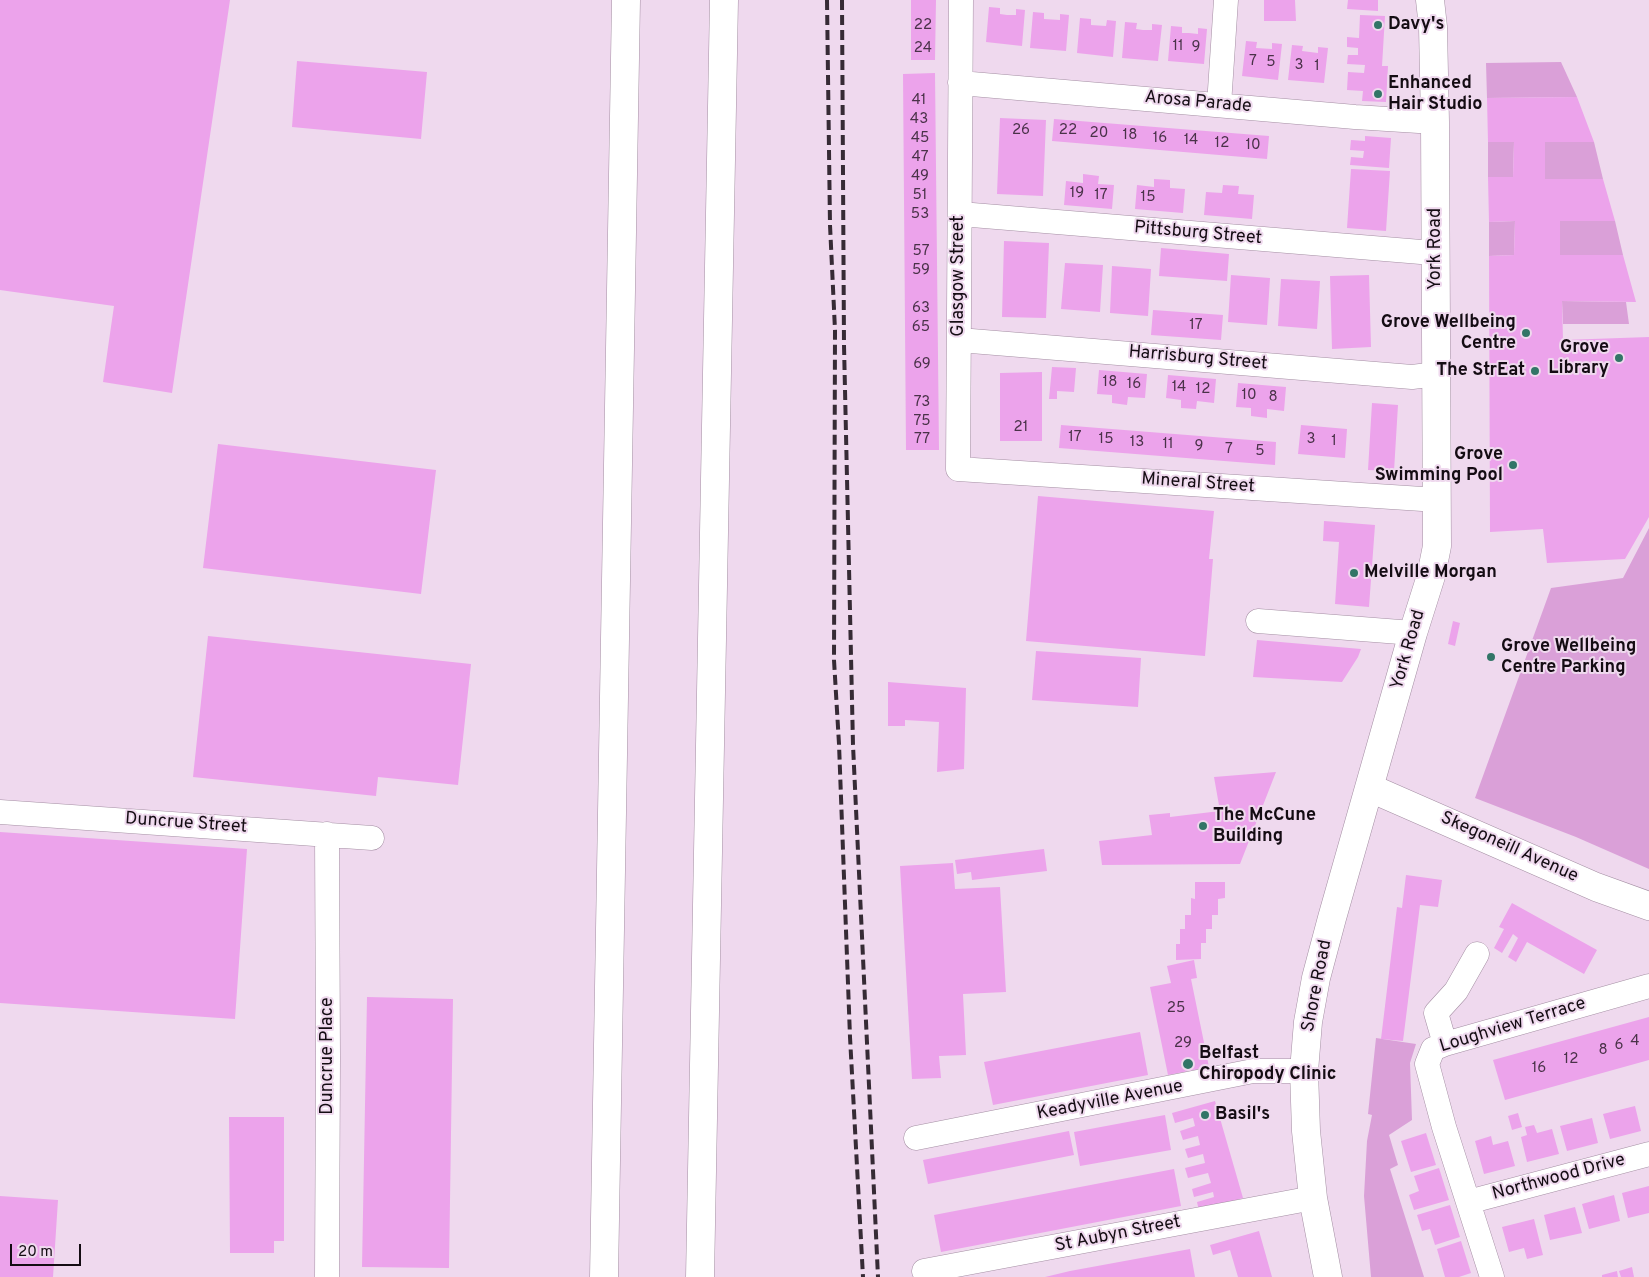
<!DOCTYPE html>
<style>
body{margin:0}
#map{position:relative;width:1649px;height:1277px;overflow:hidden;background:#efd9ee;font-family:Overpass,sans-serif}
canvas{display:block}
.scale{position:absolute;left:10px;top:1244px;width:71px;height:22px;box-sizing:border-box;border:2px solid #140c13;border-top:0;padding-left:6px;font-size:15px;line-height:18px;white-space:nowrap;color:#140c13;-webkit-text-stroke:4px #efd9ee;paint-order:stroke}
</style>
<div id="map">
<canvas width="1649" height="1277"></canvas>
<div class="scale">20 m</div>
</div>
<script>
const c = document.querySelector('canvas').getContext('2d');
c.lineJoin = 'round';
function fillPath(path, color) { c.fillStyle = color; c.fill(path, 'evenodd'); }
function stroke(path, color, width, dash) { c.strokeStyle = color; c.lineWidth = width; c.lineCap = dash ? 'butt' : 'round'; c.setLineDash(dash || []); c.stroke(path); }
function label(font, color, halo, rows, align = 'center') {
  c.font = font + ' Overpass,sans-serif'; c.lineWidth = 4; c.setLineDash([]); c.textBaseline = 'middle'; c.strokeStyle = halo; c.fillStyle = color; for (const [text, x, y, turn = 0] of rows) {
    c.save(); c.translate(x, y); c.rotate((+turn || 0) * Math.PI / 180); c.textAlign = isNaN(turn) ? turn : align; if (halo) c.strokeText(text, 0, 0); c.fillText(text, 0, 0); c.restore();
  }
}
const green = new Path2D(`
 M 1561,62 L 1577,97 L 1487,98 L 1486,63 Z
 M 1488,142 L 1514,142 L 1513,177 L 1488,177 Z
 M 1545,142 L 1594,142 L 1603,179 L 1545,179 Z
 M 1515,221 L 1514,255 L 1489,256 L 1489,222 Z
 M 1560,221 L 1615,221 L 1623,255 L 1560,255 Z
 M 1562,301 L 1626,302 L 1629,324 L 1563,324 Z
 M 1649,528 L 1649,869 L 1576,837 L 1475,798 L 1551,588 L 1623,578 Z
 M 1376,1038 L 1416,1044 L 1410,1063 L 1412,1120 L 1389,1135 L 1398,1165 L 1390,1169 L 1424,1277 L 1371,1277 L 1364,1196 L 1367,1141 L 1372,1115 L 1368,1114 Z`);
const building = new Path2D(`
 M 0,0 L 230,0 L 172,393 L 103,382 L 114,306 L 0,290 Z
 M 911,0 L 936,0 L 935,60 L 911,60 Z
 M 1264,0 L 1295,0 L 1296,21 L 1264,21 Z
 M 1348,0 L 1378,0 L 1378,11 L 1347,9 Z
 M 989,7 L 1000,8 L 1000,14 L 1007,15 L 1016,15 L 1016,9 L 1025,10 L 1022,46 L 986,42 Z
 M 1033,12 L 1044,13 L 1044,19 L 1060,20 L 1060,14 L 1069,15 L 1066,51 L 1030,48 Z
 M 1360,15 L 1385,16 L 1382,66 L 1388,66 L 1386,102 L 1362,101 L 1363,91 L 1347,90 L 1348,72 L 1364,73 L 1365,65 L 1347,64 L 1348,55 L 1358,55 L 1358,48 L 1347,47 L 1347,37 L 1359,38 Z
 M 1080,18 L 1091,19 L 1091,25 L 1106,26 L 1107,20 L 1116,21 L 1113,57 L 1077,53 Z
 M 1125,22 L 1137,23 L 1136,29 L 1143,30 L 1152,30 L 1152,24 L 1162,25 L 1158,61 L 1122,58 Z
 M 1171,26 L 1182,27 L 1182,33 L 1189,33 L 1198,34 L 1198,28 L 1207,29 L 1204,64 L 1168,61 Z
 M 1246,41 L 1257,42 L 1256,48 L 1272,49 L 1272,43 L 1282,44 L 1278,80 L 1242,76 Z
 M 1292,45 L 1303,46 L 1302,51 L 1318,53 L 1318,47 L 1328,48 L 1324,83 L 1288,80 Z
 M 297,61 L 427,72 L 421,139 L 292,127 Z
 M 935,73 L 939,450 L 906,450 L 903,74 Z
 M 1577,97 L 1594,142 L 1545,142 L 1545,179 L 1603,179 L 1615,221 L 1560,221 L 1560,255 L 1623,255 L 1636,302 L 1562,301 L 1563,340 L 1649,337 L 1649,517 L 1625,559 L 1547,563 L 1543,529 L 1490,532 L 1489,256 L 1514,255 L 1515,221 L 1489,222 L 1488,177 L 1513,177 L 1514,142 L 1488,142 L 1487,98 Z
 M 1000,118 L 1046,120 L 1043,196 L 997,194 Z
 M 1054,119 L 1269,136 L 1267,159 L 1052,141 Z
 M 1365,136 L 1391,138 L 1389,168 L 1350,165 L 1351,157 L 1363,158 L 1364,151 L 1350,150 L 1351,140 L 1365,141 Z
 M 1351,169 L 1390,171 L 1386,231 L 1347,228 Z
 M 1083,174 L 1099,176 L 1098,184 L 1114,185 L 1112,209 L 1064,205 L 1066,181 L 1083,183 Z
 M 1154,179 L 1170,180 L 1170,188 L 1185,189 L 1183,213 L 1135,209 L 1137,185 L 1154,187 Z
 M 1223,185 L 1239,186 L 1238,194 L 1254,195 L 1252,219 L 1204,215 L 1206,192 L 1222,193 Z
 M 1004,241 L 1049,243 L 1046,318 L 1002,317 Z
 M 1161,248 L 1229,254 L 1227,281 L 1159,276 Z
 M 1065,263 L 1103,265 L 1100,312 L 1061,309 Z
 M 1112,266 L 1151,269 L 1148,316 L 1110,313 Z
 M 1231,275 L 1270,278 L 1267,325 L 1228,322 Z
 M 1369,275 L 1371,347 L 1332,349 L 1330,276 Z
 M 1281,279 L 1320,281 L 1317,329 L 1278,326 Z
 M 1153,310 L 1223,315 L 1221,340 L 1151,335 Z
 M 1052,367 L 1076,368 L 1074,392 L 1057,391 L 1057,399 L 1049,399 Z
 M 1099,370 L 1147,374 L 1145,398 L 1128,397 L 1127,405 L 1112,403 L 1112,395 L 1097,394 Z
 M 1042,372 L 1042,441 L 1000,441 L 1000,373 Z
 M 1168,375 L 1216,379 L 1214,403 L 1197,401 L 1196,409 L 1181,408 L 1181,400 L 1166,398 Z
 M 1238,383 L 1286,387 L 1284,411 L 1267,409 L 1267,418 L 1251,416 L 1251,408 L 1236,407 Z
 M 1372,403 L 1398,405 L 1394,471 L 1368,470 Z
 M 1061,425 L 1276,442 L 1275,465 L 1059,448 Z
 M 1301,425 L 1347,429 L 1345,458 L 1298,454 Z
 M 218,444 L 436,470 L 421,594 L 203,568 Z
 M 1038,496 L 1214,511 L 1209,559 L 1213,559 L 1205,656 L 1026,641 Z
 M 1324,521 L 1375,525 L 1369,607 L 1335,604 L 1339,542 L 1323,541 Z
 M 1453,621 L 1460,623 L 1455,646 L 1448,644 Z
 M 208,636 L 471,664 L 458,785 L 378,777 L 376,796 L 193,777 Z
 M 1257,640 L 1361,649 L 1358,657 L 1342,682 L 1253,677 Z
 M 1036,651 L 1141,658 L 1138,707 L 1032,700 Z
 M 888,682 L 966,688 L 964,769 L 937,772 L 939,722 L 905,720 L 905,726 L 888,726 Z
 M 1276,772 L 1240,864 L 1102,865 L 1099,841 L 1152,835 L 1149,815 L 1170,813 L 1170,817 L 1220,811 L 1214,777 Z
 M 0,832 L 247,849 L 235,1019 L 0,1003 Z
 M 1044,849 L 1047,871 L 972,880 L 971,872 L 957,874 L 955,860 Z
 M 953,863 L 955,889 L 1000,887 L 1006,992 L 963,994 L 966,1055 L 939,1056 L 941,1078 L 912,1079 L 900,866 Z
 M 1406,875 L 1442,880 L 1438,907 L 1420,905 L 1403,1041 L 1381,1039 L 1397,907 L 1402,908 Z
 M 1195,882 L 1225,882 L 1225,898 L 1218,899 L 1218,915 L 1212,915 L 1212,929 L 1206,929 L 1206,943 L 1201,943 L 1201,959 L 1176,960 L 1176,944 L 1180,944 L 1180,929 L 1185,929 L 1185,915 L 1191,915 L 1191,898 L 1195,899 Z
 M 1512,903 L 1597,950 L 1584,974 L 1527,942 L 1516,962 L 1508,957 L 1518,938 L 1513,934 L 1502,953 L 1494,948 L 1504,929 L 1499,927 Z
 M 1194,960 L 1197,978 L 1191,979 L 1209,1067 L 1168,1075 L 1150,987 L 1171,983 L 1167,966 Z
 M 367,997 L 453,999 L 449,1268 L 362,1267 Z
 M 1649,1017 L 1649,1060 L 1505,1100 L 1493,1060 Z
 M 1140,1032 L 1148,1075 L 993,1105 L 984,1062 Z
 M 1215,1101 L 1243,1198 L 1199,1211 L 1197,1202 L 1214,1197 L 1213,1192 L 1194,1197 L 1192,1189 L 1211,1183 L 1208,1173 L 1188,1178 L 1185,1168 L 1205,1163 L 1203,1154 L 1188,1158 L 1185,1149 L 1200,1145 L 1198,1136 L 1183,1140 L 1180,1131 L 1195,1126 L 1193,1118 L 1175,1123 L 1172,1113 Z
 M 1635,1106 L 1641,1131 L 1610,1139 L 1603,1114 Z
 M 1518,1113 L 1522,1127 L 1512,1130 L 1508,1116 Z
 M 1165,1115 L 1171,1150 L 1080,1166 L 1074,1132 Z
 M 229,1117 L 284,1117 L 284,1241 L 274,1241 L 274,1253 L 230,1253 Z
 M 1592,1118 L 1598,1143 L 1567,1151 L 1560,1126 Z
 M 1534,1125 L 1537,1133 L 1552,1129 L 1559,1154 L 1527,1162 L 1521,1137 L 1527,1135 L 1525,1127 Z
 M 1069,1131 L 1074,1155 L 928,1184 L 923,1160 Z
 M 1426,1133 L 1436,1165 L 1411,1172 L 1401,1141 Z
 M 1491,1136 L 1493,1145 L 1508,1141 L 1515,1166 L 1484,1174 L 1475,1141 Z
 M 1439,1168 L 1449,1200 L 1414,1210 L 1409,1195 L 1419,1191 L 1414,1176 Z
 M 1174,1169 L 1181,1206 L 941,1252 L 934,1215 Z
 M 1649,1186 L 1649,1213 L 1628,1218 L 1622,1193 Z
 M 1614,1195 L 1620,1221 L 1589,1229 L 1582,1204 Z
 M 0,1196 L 58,1200 L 53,1277 L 0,1277 Z
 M 1450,1205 L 1460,1237 L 1435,1245 L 1430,1229 L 1422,1231 L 1417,1215 Z
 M 1575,1207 L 1582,1233 L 1550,1240 L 1544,1215 Z
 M 1534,1219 L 1543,1255 L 1527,1259 L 1524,1248 L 1509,1252 L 1502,1227 Z
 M 1259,1231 L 1272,1277 L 1238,1277 L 1230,1250 L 1213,1255 L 1210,1245 Z
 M 1461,1241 L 1471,1273 L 1459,1277 L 1445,1277 L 1437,1249 Z
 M 1190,1249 L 1195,1277 L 1045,1277 L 1070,1271 Z
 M 1632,1267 L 1634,1277 L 1621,1277 L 1619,1271 Z
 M 1617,1271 L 1618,1277 L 1602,1277 L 1602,1275 Z`);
const street = new Path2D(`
 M 961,0 L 958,469 L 1438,500
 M 960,83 L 1355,117 L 1435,122
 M 1219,105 L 1226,0
 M 960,214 L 1421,252 L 1436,252
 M 959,340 L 1412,377 L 1437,374
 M 1258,621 L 1413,633
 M 0,812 L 372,838
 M 1445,1044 L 1436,1013 L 1456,991 L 1477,954
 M 916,1138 L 1253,1071 L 1304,1071
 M 1468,1202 L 1649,1154
 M 924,1271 L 1313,1198
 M 327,1277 L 328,1058 L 327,834
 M 1492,1277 L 1444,1127 L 1427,1064 L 1433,1049 L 1445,1044 L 1649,986`);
const secondary = new Path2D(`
 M 1370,788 L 1596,887 L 1649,906`);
const primary = new Path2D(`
 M 1328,1277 L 1313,1198 L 1306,1131 L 1304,1071 L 1308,1022 L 1316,978 L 1332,918 L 1413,633 L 1431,576 L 1437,546 L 1435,122 L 1433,27 L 1430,0`);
const highway = new Path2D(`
 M 604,1277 L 626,0
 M 700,1277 L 724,0`);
const rail = new Path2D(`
 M 827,0 L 830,225 L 835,330 L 834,660 L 839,744 L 850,1037 L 863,1277
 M 842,0 L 844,345 L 853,745 L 878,1277`);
const markers = [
 [1378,25,5,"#327567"],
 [1378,94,5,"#327567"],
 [1526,333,5,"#327567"],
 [1619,358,5,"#327567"],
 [1535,371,5,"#327567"],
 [1513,465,5,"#327567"],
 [1354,573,5,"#327567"],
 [1491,657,5,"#327567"],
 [1203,826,5,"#327567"],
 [1188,1064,6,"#327567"],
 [1205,1115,5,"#327567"]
];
const numberNames = [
 ["22",923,26],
 ["11",1178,47],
 ["9",1196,48],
 ["24",923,49],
 ["7",1253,62],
 ["5",1271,63],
 ["3",1299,66],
 ["1",1317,67],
 ["41",919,101],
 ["43",919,120],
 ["26",1021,131],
 ["22",1068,131],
 ["20",1099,134],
 ["18",1130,136],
 ["45",920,139],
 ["16",1160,139],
 ["14",1191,141],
 ["12",1222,144],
 ["10",1253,146],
 ["47",920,158],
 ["49",920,177],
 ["19",1077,194],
 ["51",920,196],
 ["17",1101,196],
 ["15",1148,198],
 ["53",920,215],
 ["57",921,252],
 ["59",921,271],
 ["63",921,309],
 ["17",1196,326],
 ["65",921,328],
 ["69",922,365],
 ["18",1110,383],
 ["16",1134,385],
 ["14",1179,388],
 ["12",1203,390],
 ["10",1249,396],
 ["8",1273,398],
 ["73",922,403],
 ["75",922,422],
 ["21",1021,428],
 ["17",1075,438],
 ["77",922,440],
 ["15",1106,440],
 ["3",1311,440],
 ["1",1334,442],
 ["13",1137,443],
 ["11",1168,445],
 ["9",1199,447],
 ["7",1229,450],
 ["5",1260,452],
 ["25",1176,1009],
 ["4",1635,1042],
 ["29",1183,1044],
 ["6",1619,1046],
 ["8",1603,1051],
 ["12",1571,1060],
 ["16",1539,1069]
];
const poiNames = [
 ["Davy's",1388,25],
 ["Enhanced",1388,84],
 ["Hair Studio",1388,105],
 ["Grove Wellbeing",1516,323,"right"],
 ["Centre",1516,344,"right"],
 ["Grove",1609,348,"right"],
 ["Library",1609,369,"right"],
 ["The StrEat",1525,371,"right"],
 ["Grove",1503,455,"right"],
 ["Swimming Pool",1503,476,"right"],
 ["Melville Morgan",1364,573],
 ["Grove Wellbeing",1501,647],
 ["Centre Parking",1501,668],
 ["The McCune",1213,816],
 ["Building",1213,837],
 ["Belfast",1199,1054],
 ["Chiropody Clinic",1199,1075],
 ["Basil's",1215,1115]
];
const streetNames = [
 ["Arosa Parade",1198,103,5],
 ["Pittsburg Street",1198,234,5],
 ["York Road",1436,249,-90],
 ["Glasgow Street",959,276,-90],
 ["Harrisburg Street",1198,359,5],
 ["Mineral Street",1198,484,4],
 ["York Road",1409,650,-74],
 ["Duncrue Street",186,824,4],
 ["Skegoneill Avenue",1509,848,24],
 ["Shore Road",1318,986,-79],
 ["Loughview Terrace",1513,1026,-17],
 ["Duncrue Place",328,1056,-90],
 ["Keadyville Avenue",1110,1101,-11],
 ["Northwood Drive",1559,1178,-15],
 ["St Aubyn Street",1118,1235,-11]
];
fillPath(green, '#daa0d8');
fillPath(building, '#eca3eb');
stroke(street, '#a48fa3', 25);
stroke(secondary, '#a48fa3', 29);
stroke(primary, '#a48fa3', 29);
stroke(highway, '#a48fa3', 29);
stroke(street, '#fff', 24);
stroke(secondary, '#fff', 28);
stroke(primary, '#fff', 28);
stroke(highway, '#fff', 28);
stroke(rail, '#362b35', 4, [10, 5]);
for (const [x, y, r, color] of markers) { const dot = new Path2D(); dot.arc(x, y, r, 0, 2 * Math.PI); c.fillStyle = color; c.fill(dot); stroke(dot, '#efd9ee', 2); }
label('15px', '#4a3249', null, numberNames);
label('bold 18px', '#140c13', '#efd9ee', poiNames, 'left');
label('18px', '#140c13', '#efd9ee', streetNames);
</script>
